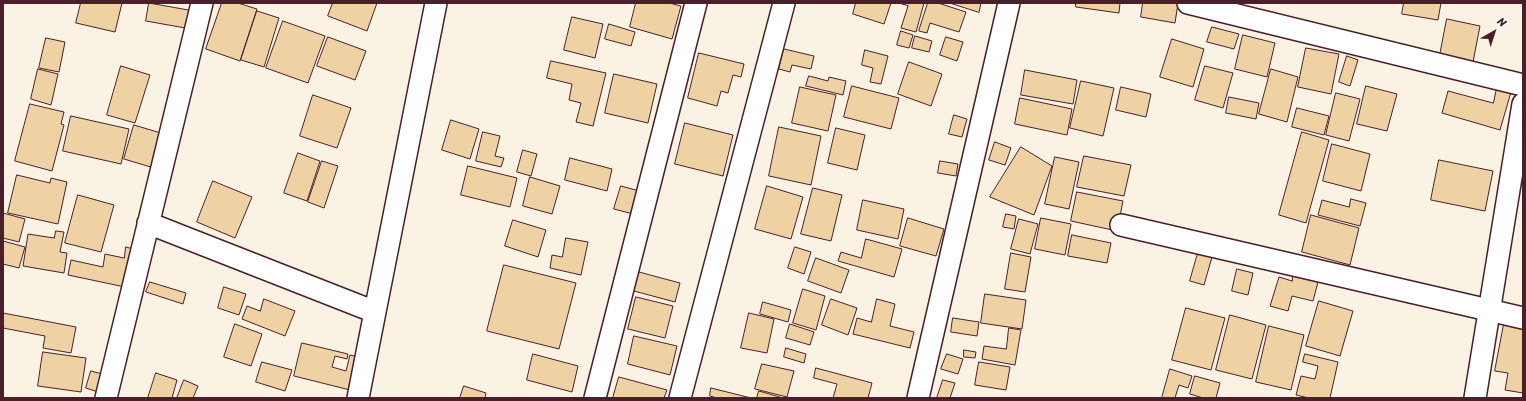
<!DOCTYPE html>
<style>
body{margin:0}
#map{position:relative;width:1526px;height:401px;overflow:hidden;background:#faf2e3;font-family:Sriracha,sans-serif}
canvas{display:block}
.frame{position:absolute;inset:0;border:4px solid #4a1f2b;pointer-events:none}
.north{position:absolute;left:1474px;top:12px;width:40px;height:40px;-webkit-text-stroke:3px #fff;paint-order:stroke;rotate:39deg;font-size:11px;font-weight:700;line-height:16px;text-align:center;color:#4a1f2b}
.north::after{content:'';display:block;margin:auto;width:14px;height:18px;background:#4a1f2b;clip-path:polygon(50% 0,100% 100%,50% 72%,0 100%)}
</style>
<div id="map">
<canvas width="1526" height="401"></canvas>
<div class="frame"></div>
<div class="north">N</div>
</div>
<script>
const c = document.querySelector('canvas').getContext('2d');
c.lineJoin = 'round';
function fillPath(path, color) { c.fillStyle = color; c.fill(path, 'evenodd'); }
function stroke(path, color, width, dash) { c.strokeStyle = color; c.lineWidth = width; c.lineCap = dash ? 'butt' : 'round'; c.setLineDash(dash || []); c.stroke(path); }
const building = new Path2D(`
 M 81,3 L 122,3 L 115,32 L 76,23 Z
 M 149,3 L 194,11 L 191,29 L 146,21 Z
 M 222,3 L 238,3 L 257,9 L 240,61 L 206,49 Z
 M 333,3 L 377,3 L 367,31 L 328,16 Z
 M 636,3 L 669,3 L 681,6 L 672,39 L 630,27 Z
 M 856,3 L 891,3 L 884,24 L 853,14 Z
 M 899,3 L 924,3 L 916,32 L 901,28 L 908,6 Z
 M 928,3 L 938,3 L 966,12 L 959,32 L 930,23 L 927,33 L 919,31 Z
 M 950,3 L 981,3 L 979,12 Z
 M 1076,3 L 1120,3 L 1119,13 L 1076,7 Z
 M 1143,3 L 1178,3 L 1175,23 L 1141,17 Z
 M 1404,3 L 1441,3 L 1438,20 L 1402,14 Z
 M 257,11 L 279,18 L 264,67 L 241,60 Z
 M 572,17 L 603,24 L 595,58 L 564,50 Z
 M 1447,19 L 1480,26 L 1473,62 L 1440,55 Z
 M 283,21 L 325,36 L 308,83 L 266,68 Z
 M 609,24 L 635,32 L 631,46 L 605,39 Z
 M 1212,27 L 1239,34 L 1234,49 L 1207,42 Z
 M 901,31 L 913,35 L 909,48 L 897,45 Z
 M 1243,35 L 1275,43 L 1267,77 L 1235,69 Z
 M 915,36 L 932,41 L 929,52 L 912,48 Z
 M 328,37 L 366,51 L 355,80 L 317,66 Z
 M 946,37 L 963,42 L 957,61 L 940,55 Z
 M 46,38 L 65,42 L 59,72 L 39,68 Z
 M 1172,39 L 1204,49 L 1193,87 L 1160,77 Z
 M 1306,48 L 1339,54 L 1331,94 L 1298,87 Z
 M 784,49 L 814,56 L 811,69 L 792,65 L 790,72 L 779,69 Z
 M 865,50 L 888,56 L 881,84 L 870,82 L 873,68 L 862,65 Z
 M 699,53 L 744,64 L 741,77 L 733,75 L 728,93 L 721,91 L 717,106 L 688,98 Z
 M 1347,56 L 1358,60 L 1350,86 L 1339,82 Z
 M 551,61 L 606,73 L 593,126 L 576,122 L 581,103 L 569,100 L 572,84 L 547,78 Z
 M 909,62 L 942,74 L 931,106 L 898,94 Z
 M 121,66 L 150,75 L 135,123 L 107,115 Z
 M 1205,66 L 1233,73 L 1223,108 L 1195,100 Z
 M 38,69 L 58,74 L 51,105 L 31,99 Z
 M 1271,69 L 1298,77 L 1287,122 L 1259,114 Z
 M 1025,70 L 1077,80 L 1073,104 L 1021,95 Z
 M 614,74 L 657,84 L 648,123 L 605,113 Z
 M 809,76 L 828,81 L 829,77 L 846,81 L 843,95 L 806,86 Z
 M 1081,81 L 1114,88 L 1103,136 L 1070,128 Z
 M 852,86 L 899,98 L 891,129 L 844,117 Z
 M 1366,86 L 1397,94 L 1387,131 L 1357,124 Z
 M 800,87 L 836,95 L 828,131 L 792,123 Z
 M 1121,87 L 1151,94 L 1146,117 L 1116,110 Z
 M 1497,88 L 1511,92 L 1500,130 L 1442,113 L 1448,91 L 1493,103 Z
 M 1336,93 L 1360,99 L 1349,141 L 1326,135 Z
 M 313,95 L 351,108 L 337,148 L 300,136 Z
 M 1229,97 L 1259,103 L 1256,119 L 1226,113 Z
 M 1020,98 L 1072,109 L 1067,135 L 1015,124 Z
 M 30,104 L 64,112 L 61,124 L 64,125 L 52,171 L 15,161 Z
 M 1297,108 L 1329,116 L 1324,135 L 1292,127 Z
 M 954,115 L 967,119 L 962,137 L 949,134 Z
 M 71,116 L 129,129 L 121,164 L 63,151 Z
 M 451,120 L 479,129 L 470,159 L 442,150 Z
 M 685,123 L 733,135 L 723,176 L 675,164 Z
 M 134,125 L 164,134 L 154,168 L 124,159 Z
 M 779,127 L 821,136 L 811,185 L 769,176 Z
 M 836,128 L 865,135 L 857,170 L 828,163 Z
 M 483,132 L 500,136 L 495,156 L 504,158 L 501,167 L 476,161 Z
 M 1302,132 L 1329,140 L 1306,223 L 1279,215 Z
 M 995,142 L 1011,148 L 1005,165 L 989,160 Z
 M 1332,144 L 1370,154 L 1361,191 L 1323,181 Z
 M 1021,147 L 1052,166 L 1034,215 L 990,197 Z
 M 523,150 L 537,154 L 531,176 L 517,172 Z
 M 298,153 L 320,161 L 307,201 L 284,193 Z
 M 1084,156 L 1131,165 L 1124,196 L 1077,187 Z
 M 1055,157 L 1079,162 L 1069,209 L 1045,204 Z
 M 570,158 L 612,169 L 607,191 L 565,180 Z
 M 1439,160 L 1493,171 L 1485,211 L 1431,200 Z
 M 322,161 L 338,166 L 324,208 L 308,202 Z
 M 940,161 L 958,164 L 956,176 L 938,173 Z
 M 468,166 L 517,178 L 510,207 L 461,195 Z
 M 17,175 L 50,183 L 51,178 L 67,182 L 58,224 L 8,213 Z
 M 530,177 L 560,186 L 552,214 L 523,206 Z
 M 213,181 L 252,197 L 235,238 L 197,222 Z
 M 621,186 L 643,192 L 637,215 L 614,209 Z
 M 767,186 L 803,197 L 791,239 L 755,229 Z
 M 813,188 L 842,195 L 831,241 L 801,234 Z
 M 1077,192 L 1123,201 L 1117,231 L 1071,221 Z
 M 78,195 L 114,205 L 101,252 L 65,243 Z
 M 1351,199 L 1366,203 L 1360,226 L 1318,215 L 1322,200 L 1349,207 Z
 M 863,200 L 904,209 L 898,239 L 857,230 Z
 M 3,213 L 25,219 L 19,242 L 3,238 Z
 M 1006,214 L 1016,216 L 1014,229 L 1003,227 Z
 M 1311,215 L 1359,228 L 1350,265 L 1302,252 Z
 M 908,218 L 944,229 L 936,256 L 900,246 Z
 M 1041,218 L 1071,224 L 1065,255 L 1035,249 Z
 M 1019,219 L 1038,224 L 1030,254 L 1011,249 Z
 M 513,220 L 546,230 L 538,257 L 505,246 Z
 M 56,231 L 64,232 L 60,252 L 67,253 L 64,273 L 23,266 L 28,234 L 54,238 Z
 M 1072,235 L 1111,243 L 1107,263 L 1068,256 Z
 M 566,238 L 588,242 L 581,275 L 550,268 L 552,255 L 562,257 Z
 M 866,239 L 902,249 L 894,277 L 838,261 L 841,252 L 861,258 Z
 M 3,241 L 25,247 L 19,268 L 3,264 Z
 M 126,247 L 133,249 L 125,287 L 68,275 L 71,260 L 103,267 L 105,254 L 124,258 Z
 M 795,247 L 811,252 L 804,274 L 788,268 Z
 M 1011,253 L 1031,257 L 1025,292 L 1005,289 Z
 M 1198,253 L 1212,257 L 1204,285 L 1190,281 Z
 M 816,258 L 849,270 L 841,293 L 808,281 Z
 M 504,265 L 576,283 L 559,349 L 487,331 Z
 M 1237,269 L 1253,273 L 1248,295 L 1232,291 Z
 M 639,272 L 680,283 L 675,302 L 634,291 Z
 M 1293,275 L 1318,282 L 1313,301 L 1292,296 L 1288,311 L 1270,306 L 1279,277 L 1292,281 Z
 M 150,282 L 186,293 L 183,304 L 146,292 Z
 M 224,287 L 246,294 L 239,315 L 218,308 Z
 M 803,289 L 825,296 L 816,330 L 793,323 Z
 M 985,294 L 1026,300 L 1022,329 L 981,323 Z
 M 636,297 L 673,306 L 665,338 L 628,329 Z
 M 264,299 L 295,311 L 285,336 L 242,319 L 247,306 L 260,311 Z
 M 831,299 L 857,308 L 848,335 L 822,325 Z
 M 877,299 L 895,304 L 890,326 L 914,332 L 910,348 L 853,334 L 857,318 L 871,322 Z
 M 1319,301 L 1353,311 L 1340,356 L 1306,346 Z
 M 763,302 L 791,310 L 788,322 L 760,314 Z
 M 1186,308 L 1225,318 L 1211,370 L 1172,360 Z
 M 3,313 L 76,327 L 71,353 L 43,348 L 45,336 L 3,328 Z
 M 749,313 L 774,319 L 767,353 L 741,348 Z
 M 1230,315 L 1266,325 L 1252,379 L 1216,370 Z
 M 953,318 L 979,322 L 977,336 L 951,332 Z
 M 235,324 L 262,334 L 251,366 L 224,357 Z
 M 790,324 L 814,332 L 810,345 L 786,338 Z
 M 1504,324 L 1523,328 L 1523,393 L 1505,390 L 1508,373 L 1495,371 Z
 M 1269,326 L 1304,335 L 1291,390 L 1256,382 Z
 M 1009,328 L 1021,330 L 1015,365 L 982,359 L 984,346 L 1006,349 Z
 M 634,336 L 677,346 L 670,375 L 628,364 Z
 M 302,343 L 348,354 L 347,359 L 335,356 L 332,367 L 346,371 L 350,355 L 362,358 L 354,391 L 294,376 Z
 M 786,348 L 806,354 L 804,363 L 784,357 Z
 M 964,350 L 976,352 L 975,358 L 964,357 Z
 M 43,352 L 86,358 L 81,392 L 38,386 Z
 M 533,354 L 578,366 L 572,392 L 527,380 Z
 M 947,354 L 963,359 L 958,374 L 941,369 Z
 M 1305,354 L 1338,362 L 1330,398 L 1309,398 L 1296,395 L 1301,376 L 1315,379 L 1318,366 L 1303,362 Z
 M 262,362 L 292,370 L 285,391 L 256,382 Z
 M 979,362 L 1010,367 L 1006,390 L 975,385 Z
 M 762,364 L 794,371 L 787,397 L 755,389 Z
 M 816,368 L 872,383 L 868,398 L 833,398 L 837,384 L 814,378 Z
 M 1170,369 L 1192,376 L 1188,388 L 1179,385 L 1175,398 L 1162,398 Z
 M 91,371 L 106,375 L 101,393 L 86,388 Z
 M 156,373 L 177,380 L 172,398 L 148,398 Z
 M 1195,376 L 1220,383 L 1216,398 L 1203,398 L 1190,394 Z
 M 619,377 L 667,390 L 664,398 L 613,398 Z
 M 184,380 L 198,386 L 193,398 L 177,398 Z
 M 943,380 L 955,383 L 950,398 L 937,398 Z
 M 464,386 L 486,393 L 485,398 L 460,398 Z
 M 711,388 L 751,398 L 717,398 L 710,396 Z
 M 759,391 L 783,398 L 757,398 Z`);
const minor = new Path2D(`
 M 1188,3 L 1523,85
 M 148,223 L 375,312
 M 1121,225 L 1523,318
 M 106,398 L 202,3
 M 358,398 L 436,3
 M 595,398 L 696,3
 M 680,398 L 784,3
 M 918,398 L 1009,3
 M 1475,398 L 1523,104`);
fillPath(building, '#efd2a3');
stroke(building, '#4a1f2b', 1);
stroke(minor, '#4a1f2b', 24);
stroke(minor, '#fff', 21);
</script>
